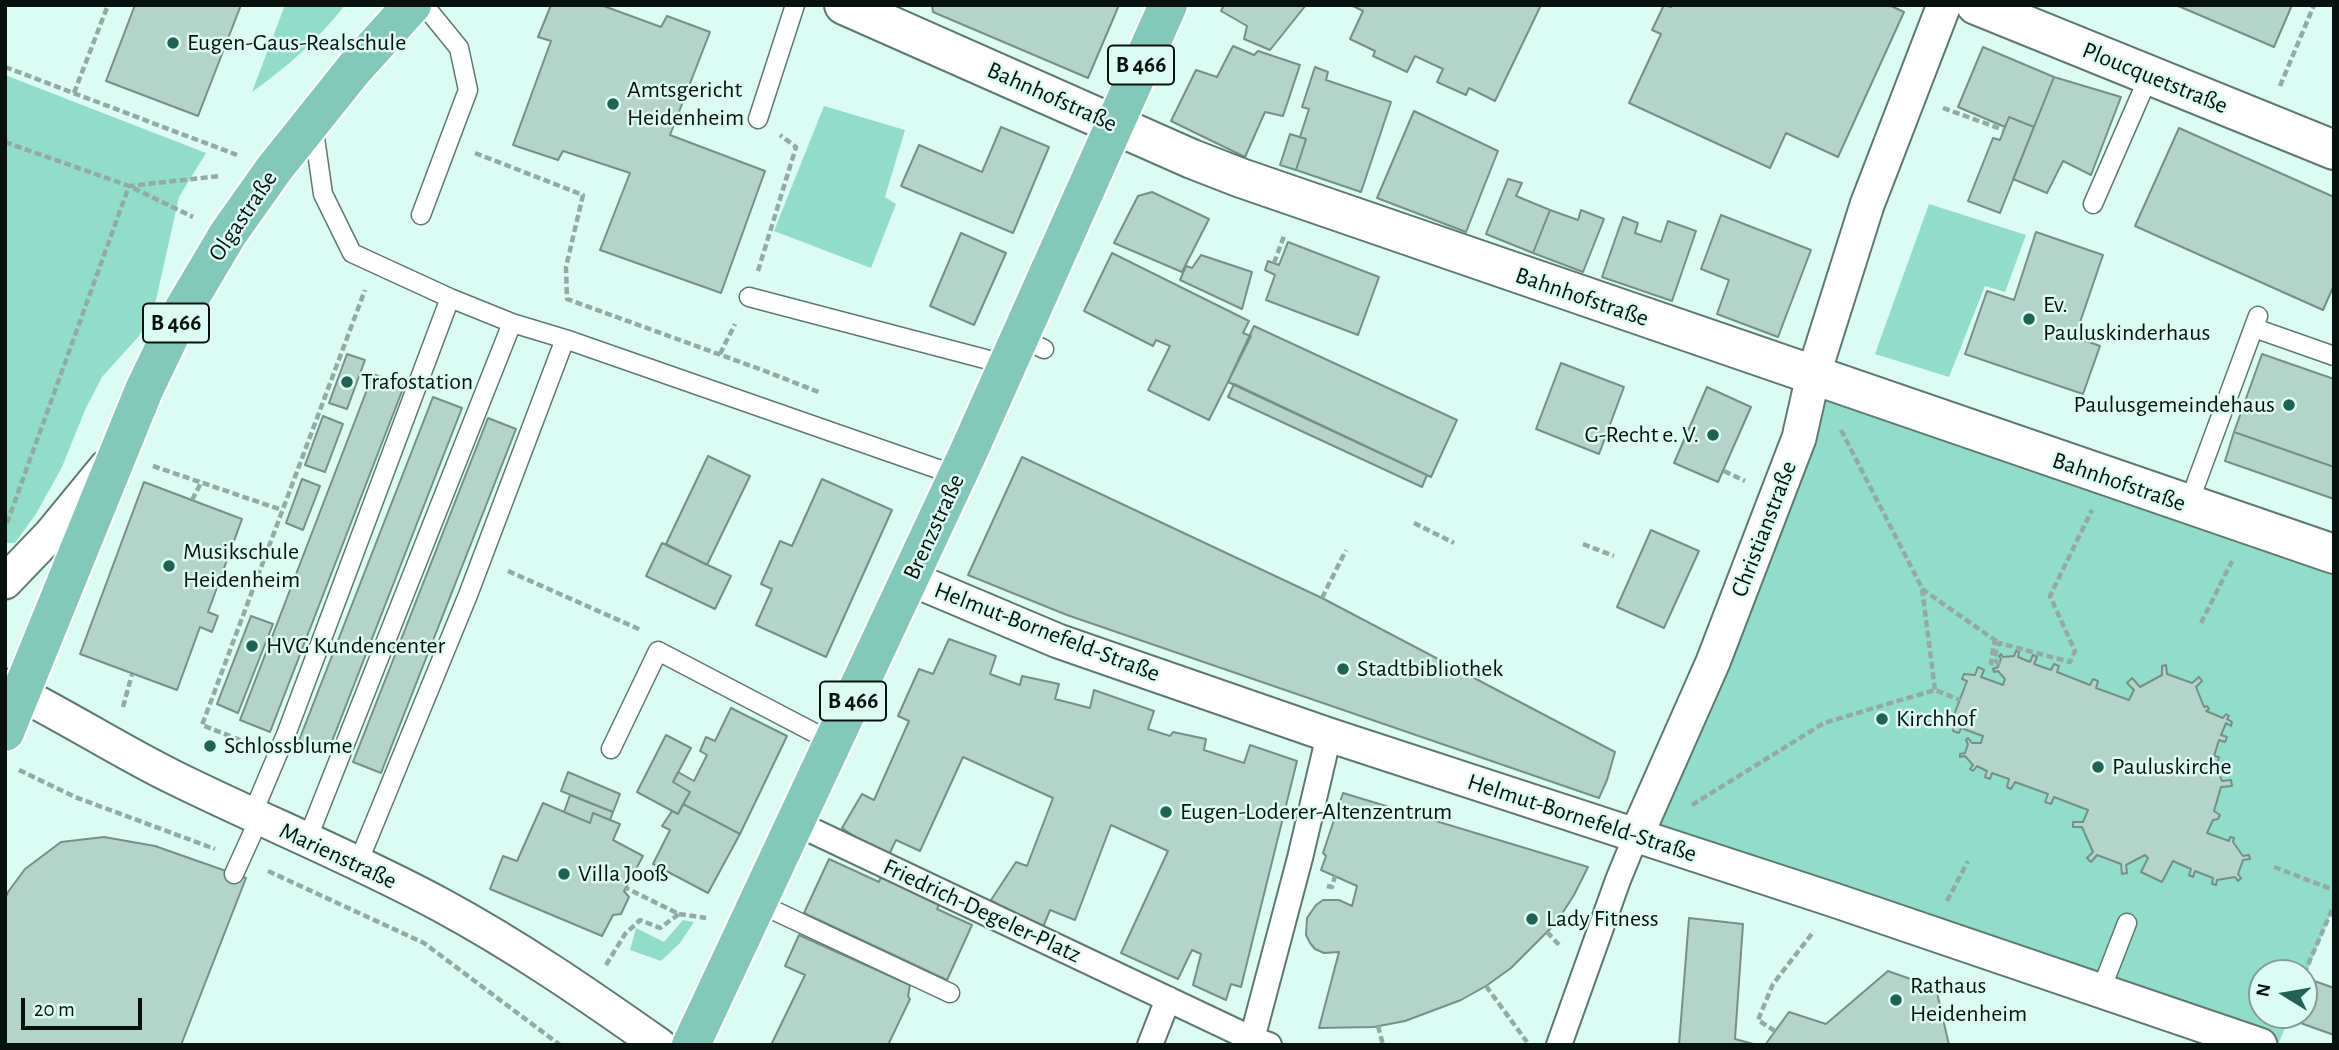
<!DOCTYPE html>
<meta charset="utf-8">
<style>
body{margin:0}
#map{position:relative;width:2339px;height:1050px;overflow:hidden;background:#dcfcf3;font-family:"Alegreya Sans",sans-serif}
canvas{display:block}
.frame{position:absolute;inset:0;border:7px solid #07120f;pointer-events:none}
.north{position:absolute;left:2248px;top:959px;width:70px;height:70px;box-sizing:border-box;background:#dcfcf3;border:2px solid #879e98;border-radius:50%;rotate:281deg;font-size:19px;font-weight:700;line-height:28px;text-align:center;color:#07120f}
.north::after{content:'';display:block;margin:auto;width:24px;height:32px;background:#1f6354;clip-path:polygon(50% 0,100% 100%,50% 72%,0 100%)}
.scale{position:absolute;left:21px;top:998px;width:121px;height:32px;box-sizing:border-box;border:4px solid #07120f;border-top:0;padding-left:9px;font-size:21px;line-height:24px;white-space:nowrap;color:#07120f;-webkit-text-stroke:5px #dcfcf3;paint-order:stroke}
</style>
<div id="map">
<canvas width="2339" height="1050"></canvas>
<div class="frame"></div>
<div class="north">N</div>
<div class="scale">20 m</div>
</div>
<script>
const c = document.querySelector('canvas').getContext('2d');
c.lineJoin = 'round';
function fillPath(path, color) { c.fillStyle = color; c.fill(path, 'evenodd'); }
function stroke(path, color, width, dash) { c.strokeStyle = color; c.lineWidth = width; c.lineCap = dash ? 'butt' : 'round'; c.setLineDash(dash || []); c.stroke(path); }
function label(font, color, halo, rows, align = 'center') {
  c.font = font + ' "Alegreya Sans",sans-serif'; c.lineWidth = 5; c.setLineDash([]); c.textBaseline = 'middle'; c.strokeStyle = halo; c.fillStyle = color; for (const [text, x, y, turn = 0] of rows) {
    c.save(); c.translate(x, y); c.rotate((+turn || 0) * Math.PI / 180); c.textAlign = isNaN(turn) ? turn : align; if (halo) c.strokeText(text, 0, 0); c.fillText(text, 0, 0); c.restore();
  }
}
const green = new Path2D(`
 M 285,5 L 345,5 C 318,40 287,67 252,92 Z
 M 5,75 L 206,153 L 179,197 L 156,300 L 148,321 L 139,336 L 102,377 L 85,410 L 62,467 L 36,514 L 15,543 L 5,543 Z
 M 824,106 L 905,130 L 885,197 L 896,204 L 871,268 L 774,231 Z
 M 1929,204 L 2026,235 L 2005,292 L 1985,286 L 1949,377 L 1875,354 Z
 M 1826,398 L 2334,573 L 2334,906 L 2304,979 L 2304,973 L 2262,973 L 2262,1015 L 2290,1015 L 2278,1045 L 2262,1045 L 1654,839 Z
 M 683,920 L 694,922 L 680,943 L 661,961 L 630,950 L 636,928 L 664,942 Z`);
const building = new Path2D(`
 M 135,5 L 241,5 L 198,116 L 106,81 Z
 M 551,5 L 601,5 L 661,27 L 667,16 L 710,32 L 670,135 L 765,171 L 721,293 L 600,250 L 630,173 L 563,151 L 558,160 L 513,145 L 551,41 L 538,37 Z
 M 932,5 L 1119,5 L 1088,78 L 933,12 Z
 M 1224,5 L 1306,5 L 1270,50 L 1244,39 L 1247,26 L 1221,11 Z
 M 1351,5 L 1541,5 L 1495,101 L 1469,88 L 1466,95 L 1437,82 L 1443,69 L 1415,56 L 1407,72 L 1373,56 L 1375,51 L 1350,39 L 1363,11 Z
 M 1664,5 L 1671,7 L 1672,5 L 1889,5 L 1904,12 L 1838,157 L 1786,133 L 1770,168 L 1629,103 L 1661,34 L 1652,30 Z
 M 2176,5 L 2292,5 L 2274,47 Z
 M 1233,46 L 1254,55 L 1258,51 L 1300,65 L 1283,116 L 1265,112 L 1245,157 L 1171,121 L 1196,70 L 1217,77 Z
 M 1983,47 L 2054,77 L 2034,127 L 2009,117 L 2005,127 L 1958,107 Z
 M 1315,67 L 1328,72 L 1326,80 L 1391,102 L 1361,192 L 1296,170 L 1306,139 L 1300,137 L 1309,109 L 1302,107 Z
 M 2054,77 L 2121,97 L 2091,175 L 2063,161 L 2047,193 L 2013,179 Z
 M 1414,111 L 1498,151 L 1466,232 L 1377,198 Z
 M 2009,117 L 2034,127 L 2000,213 L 1968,201 L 1993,138 L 2000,140 Z
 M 1001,127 L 1049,147 L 1013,233 L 901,186 L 919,145 L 982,172 Z
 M 2179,128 L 2334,197 L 2334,285 L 2323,310 L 2135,226 Z
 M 1290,134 L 1306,139 L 1296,170 L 1280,165 Z
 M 1508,179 L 1522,183 L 1516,196 L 1550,210 L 1533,253 L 1486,234 Z
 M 1152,192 L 1209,219 L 1182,272 L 1114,243 L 1138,196 Z
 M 1550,210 L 1578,220 L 1581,210 L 1604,219 L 1583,272 L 1533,253 Z
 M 1721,215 L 1811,250 L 1778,337 L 1717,314 L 1729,280 L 1701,269 Z
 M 1623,217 L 1638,223 L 1635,233 L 1661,242 L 1668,221 L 1696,231 L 1672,301 L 1602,277 Z
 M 2036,232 L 2103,255 L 2075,337 L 2100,346 L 2083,394 L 1965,354 L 1987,291 L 2014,300 Z
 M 961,233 L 1006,253 L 974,325 L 930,306 Z
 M 1288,242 L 1379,277 L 1358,335 L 1266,300 L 1275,275 L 1265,270 L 1268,261 L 1279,265 Z
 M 1112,253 L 1249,321 L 1243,333 L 1251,336 L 1209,420 L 1148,390 L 1170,346 L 1156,340 L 1153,346 L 1084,311 Z
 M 1201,255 L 1252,272 L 1242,309 L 1180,280 L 1186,266 L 1192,268 Z
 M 1254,326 L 1457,420 L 1431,477 L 1228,382 Z
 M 347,354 L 365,360 L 347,409 L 329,403 Z
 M 2262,354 L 2334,379 L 2334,467 L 2234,432 Z
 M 1561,363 L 1624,387 L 1599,454 L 1536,429 Z
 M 373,374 L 404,386 L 270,732 L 240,720 Z
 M 1234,384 L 1427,475 L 1422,487 L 1228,397 Z
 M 1707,387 L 1751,407 L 1718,482 L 1674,463 Z
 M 433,397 L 462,408 L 327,754 L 298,743 Z
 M 323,416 L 343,424 L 325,472 L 305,465 Z
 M 488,418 L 516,429 L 381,773 L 353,762 Z
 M 2234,432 L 2334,467 L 2334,499 L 2225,461 Z
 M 708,456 L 750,476 L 707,565 L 666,544 Z
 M 1022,457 L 1322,598 L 1615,752 L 1607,780 L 1599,798 L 1067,615 L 968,575 Z
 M 302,479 L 320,486 L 303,530 L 286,523 Z
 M 822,479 L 892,510 L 826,657 L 756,625 L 772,589 L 761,584 L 780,541 L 792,546 Z
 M 144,482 L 242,519 L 208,612 L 218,616 L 212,632 L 200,627 L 177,690 L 80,654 Z
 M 1651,530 L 1699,551 L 1664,628 L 1617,607 Z
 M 662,543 L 731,576 L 715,609 L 646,576 Z
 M 251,616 L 273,624 L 238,713 L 217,704 Z
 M 949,639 L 996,656 L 990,674 L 1020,685 L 1022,676 L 1059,684 L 1055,699 L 1090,708 L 1094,690 L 1154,711 L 1148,729 L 1170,736 L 1173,732 L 1206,739 L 1204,750 L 1244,763 L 1250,745 L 1297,761 L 1241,987 L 1231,984 L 1226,1000 L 1193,985 L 1201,954 L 1192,950 L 1178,979 L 1121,953 L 1168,851 L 1111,825 L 1075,920 L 1050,910 L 1041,932 L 991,900 L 1016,862 L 1027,866 L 1053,798 L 963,757 L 920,851 L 896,840 L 887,859 L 842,828 L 862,794 L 874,800 L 909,721 L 898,716 L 919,669 L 933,674 Z
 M 2016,651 L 2019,652 L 2018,657 L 2030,662 L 2033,655 L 2037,657 L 2034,664 L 2051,670 L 2054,664 L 2059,666 L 2057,672 L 2090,685 L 2093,679 L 2098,681 L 2096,688 L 2129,700 L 2134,690 L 2127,683 L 2132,678 L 2140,687 L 2162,675 L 2162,666 L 2166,665 L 2167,674 L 2192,683 L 2199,677 L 2202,681 L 2196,687 L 2204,707 L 2207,706 L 2209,709 L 2206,711 L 2223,718 L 2226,714 L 2229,716 L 2227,719 L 2232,722 L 2231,726 L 2226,723 L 2221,735 L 2227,737 L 2225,742 L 2219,740 L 2214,756 L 2219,757 L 2218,761 L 2214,761 L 2222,781 L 2231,780 L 2232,786 L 2221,787 L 2214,811 L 2220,815 L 2218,819 L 2213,820 L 2207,833 L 2229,841 L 2230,837 L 2234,838 L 2233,842 L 2243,856 L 2249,855 L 2250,859 L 2243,860 L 2238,874 L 2241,878 L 2238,881 L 2235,877 L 2217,880 L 2216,885 L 2212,884 L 2213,878 L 2195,871 L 2193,877 L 2189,875 L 2191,869 L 2173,861 L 2162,882 L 2141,872 L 2148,858 L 2145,855 L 2126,865 L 2127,873 L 2122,874 L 2121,864 L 2097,855 L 2091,862 L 2087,858 L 2093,852 L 2082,827 L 2073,827 L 2073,822 L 2083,822 L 2088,810 L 2054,797 L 2051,804 L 2045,802 L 2048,794 L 2015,782 L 2011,789 L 2007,787 L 2009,779 L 1992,773 L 1990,779 L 1985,777 L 1987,771 L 1977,766 L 1973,771 L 1970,769 L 1973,765 L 1965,756 L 1960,757 L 1960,754 L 1965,753 L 1968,744 L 1966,740 L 1968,738 L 1972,743 L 1981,743 L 1983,736 L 1961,728 L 1959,733 L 1953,731 L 1955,722 L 1947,718 L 1948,713 L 1954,715 L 1967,681 L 1962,679 L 1964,674 L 1975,675 L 1978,667 L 1984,670 L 1981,677 L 2003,685 L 2005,679 L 1998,671 L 1994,672 L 1993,669 L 1998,667 L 2001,659 L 1999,656 L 2001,654 L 2003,657 L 2014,656 Z
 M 731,708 L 787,736 L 740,834 L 683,804 L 690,792 L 673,782 L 678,772 L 694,781 L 707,755 L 700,751 L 706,737 L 715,741 Z
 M 666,735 L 691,748 L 673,782 L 690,792 L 678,814 L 637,792 Z
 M 568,772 L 620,794 L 613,812 L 561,791 Z
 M 1343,793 L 1588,867 L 1574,895 L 1556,923 L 1511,968 L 1486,986 L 1461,1000 L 1405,1021 L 1374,1027 L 1319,1028 L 1339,952 L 1324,953 L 1315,949 L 1310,943 L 1306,935 L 1307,918 L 1316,905 L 1323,900 L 1339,900 L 1352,906 L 1357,886 L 1321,870 L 1326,856 L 1323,853 Z
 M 570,795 L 613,812 L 610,820 L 593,813 L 590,823 L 564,812 Z
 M 543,803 L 590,823 L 593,813 L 620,824 L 613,840 L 643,856 L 624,891 L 629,897 L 621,914 L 613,915 L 602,936 L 490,889 L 503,856 L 517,861 Z
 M 683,804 L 740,834 L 708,893 L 653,864 L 670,830 L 662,826 L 672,811 L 678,814 Z
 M 104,837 L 155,846 L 246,878 L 181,1045 L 5,1045 L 5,899 L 8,892 L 25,869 L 61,842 Z
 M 829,859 L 879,882 L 882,874 L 941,901 L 937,909 L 972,925 L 947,980 L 804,913 Z
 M 1689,918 L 1743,924 L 1735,1039 L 1757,1045 L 1679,1045 Z
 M 799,935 L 910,985 L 908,996 L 910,999 L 888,1045 L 771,1045 L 805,975 L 785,966 Z
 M 1888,971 L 1936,988 L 1949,1045 L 1765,1045 L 1789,1012 L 1826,1024 Z
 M 2306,978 L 2334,988 L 2334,1035 L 2292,1020 L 2293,1015 L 2304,1015 Z`);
const path = new Path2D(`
 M 5,67 L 237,155
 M 2280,86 L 2314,5
 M 74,93 L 108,5
 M 1943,108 L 2004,130
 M 5,142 L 129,186 L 193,217
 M 475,153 L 583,195 L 566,267 L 567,299 L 765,371 L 821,393
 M 1274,263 L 1284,236
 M 758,271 L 796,147 L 780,135
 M 720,354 L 735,324
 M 1841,430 L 1922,588 L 1935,690
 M 153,466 L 282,510
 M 1724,471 L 1745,481
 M 192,500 L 202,481
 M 7,523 L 129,186 L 220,176
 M 1414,523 L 1454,543
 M 1583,544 L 1614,556
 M 508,571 L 641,630
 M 1922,589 L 1999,643
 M 1322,598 L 1346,550
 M 2201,623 L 2232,561
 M 1995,638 L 1991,663 L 1998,665
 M 1999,665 L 1994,658 L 1999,643 L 2070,662 L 2075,651 L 2050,596 L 2092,510
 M 123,707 L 132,674
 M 250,744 L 202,725 L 365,290
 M 19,770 L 75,797 L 215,849
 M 1692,805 L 1824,723 L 1935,690 L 1960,700
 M 2274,867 L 2334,890
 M 268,871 L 424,943 L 560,1045
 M 1327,886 L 1332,887 L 1335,876
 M 1947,901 L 1968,861
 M 679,914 L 706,918
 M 1547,932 L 1561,947
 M 606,965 L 625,934 L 640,920 L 660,928 L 679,914 L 626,888
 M 2304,974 L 2334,905
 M 1486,986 L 1527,1042
 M 1378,1026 L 1383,1045
 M 1775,1031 L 1758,1020 L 1773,984 L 1814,931`);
const service = new Path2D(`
 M 758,119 L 795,5
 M 313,124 L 323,194 L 352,253 L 450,298 L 512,323 L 565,339 L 958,476
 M 2093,204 L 2149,76
 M 421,215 L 468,90 L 459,48 L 424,5
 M 749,297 L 1008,365
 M 2260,330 L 2334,356
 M 1021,338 L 1044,349
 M 2188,505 L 2258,316
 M 611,749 L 658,651 L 834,743
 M 252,815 L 287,732 L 450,298
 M 307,840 L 512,323
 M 358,863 L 468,595 L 565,339
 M 234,874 L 259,819
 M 758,903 L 950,993
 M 2101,990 L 2127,923`);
const pedestrian = new Path2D(`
 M 796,823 L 1252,1039 L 1269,1045
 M 1252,1039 L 1300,858 L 1329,735
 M 1150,1045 L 1168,999
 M 1559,1045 L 1618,880 L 1636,836`);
const minor = new Path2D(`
 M 909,578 L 1058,641 L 1329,735 L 1834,900 L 2260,1045
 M 5,582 L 51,534 L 106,467
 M 5,686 C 63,714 116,749 173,777 C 262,821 354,858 441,905 C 517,946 588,995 659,1045
 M 1636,836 L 1713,662 L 1799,438 L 1813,376 L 1867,205 L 1944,5`);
const secondary = new Path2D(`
 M 844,5 L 1192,159 L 1241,178 L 2334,554
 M 1976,5 L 2334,150`);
const primary = new Path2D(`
 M 5,732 L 144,390 L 180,315 L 228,234 L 274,169 L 354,69 L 412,5
 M 691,1045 L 968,453 L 1168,5`);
const markers = [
 [173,43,7,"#1f6354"],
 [613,104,7,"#1f6354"],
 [2029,319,7,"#1f6354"],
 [347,382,7,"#1f6354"],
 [2289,405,7,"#1f6354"],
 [1713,435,7,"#1f6354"],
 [169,566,7,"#1f6354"],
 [252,646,7,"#1f6354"],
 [1343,669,7,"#1f6354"],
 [1882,719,7,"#1f6354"],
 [210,746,7,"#1f6354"],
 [2098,767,7,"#1f6354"],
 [1166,812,7,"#1f6354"],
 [564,874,7,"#1f6354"],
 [1532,919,7,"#1f6354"],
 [1896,1000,7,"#1f6354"]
];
const shields = [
 [1141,65,66],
 [176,323,66],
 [853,701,66]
];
const shieldNames = [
 ["B 466",1141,65],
 ["B 466",176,323],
 ["B 466",853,701]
];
const poiNames = [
 ["Eugen-Gaus-Realschule",187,43],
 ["Amtsgericht",627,90],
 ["Heidenheim",627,118],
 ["Ev.",2043,305],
 ["Pauluskinderhaus",2043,333],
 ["Trafostation",361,382],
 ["Paulusgemeindehaus",2275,405,"right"],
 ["G-Recht e. V.",1699,435,"right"],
 ["Musikschule",183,552],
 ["Heidenheim",183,580],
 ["HVG Kundencenter",266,646],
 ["Stadtbibliothek",1357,669],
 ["Kirchhof",1896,719],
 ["Schlossblume",224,746],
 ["Pauluskirche",2112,767],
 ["Eugen-Loderer-Altenzentrum",1180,812],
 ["Villa Jooß",578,874],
 ["Lady Fitness",1546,919],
 ["Rathaus",1910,986],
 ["Heidenheim",1910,1014]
];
const streetNames = [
 ["Ploucquetstraße",2155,78,22],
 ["Bahnhofstraße",1052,97,24],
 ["Olgastraße",243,216,-56],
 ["Bahnhofstraße",1582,297,19],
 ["Bahnhofstraße",2119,482,19],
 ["Brenzstraße",934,527,-65],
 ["Christianstraße",1764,529,-69],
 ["Helmut-Bornefeld-Straße",1047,632,21],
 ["Helmut-Bornefeld-Straße",1582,818,18],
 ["Marienstraße",338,856,25],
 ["Friedrich-Degeler-Platz",982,911,25]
];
fillPath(green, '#91ddc9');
fillPath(building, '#b4d3c9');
stroke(building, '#749188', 2);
stroke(service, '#5d7971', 21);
stroke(pedestrian, '#5d7971', 28);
stroke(minor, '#5d7971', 37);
stroke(secondary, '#5d7971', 42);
stroke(primary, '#fff', 42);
stroke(path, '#92aba4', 4.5, [7, 3.5]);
stroke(service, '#fff', 18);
stroke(pedestrian, '#fff', 24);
stroke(minor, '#fff', 33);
stroke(secondary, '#fff', 38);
stroke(primary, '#84c8ba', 38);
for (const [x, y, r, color] of markers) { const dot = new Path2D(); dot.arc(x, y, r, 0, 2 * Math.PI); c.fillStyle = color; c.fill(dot); stroke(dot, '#dcfcf3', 2.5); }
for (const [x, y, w] of shields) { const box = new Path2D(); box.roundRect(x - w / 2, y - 19.5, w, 39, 5); c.fillStyle = '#dcfcf3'; c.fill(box); stroke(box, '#07120f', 2); }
label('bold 23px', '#07120f', null, shieldNames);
label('24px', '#07120f', '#dcfcf3', poiNames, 'left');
label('24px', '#07120f', '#dcfcf3', streetNames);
</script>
